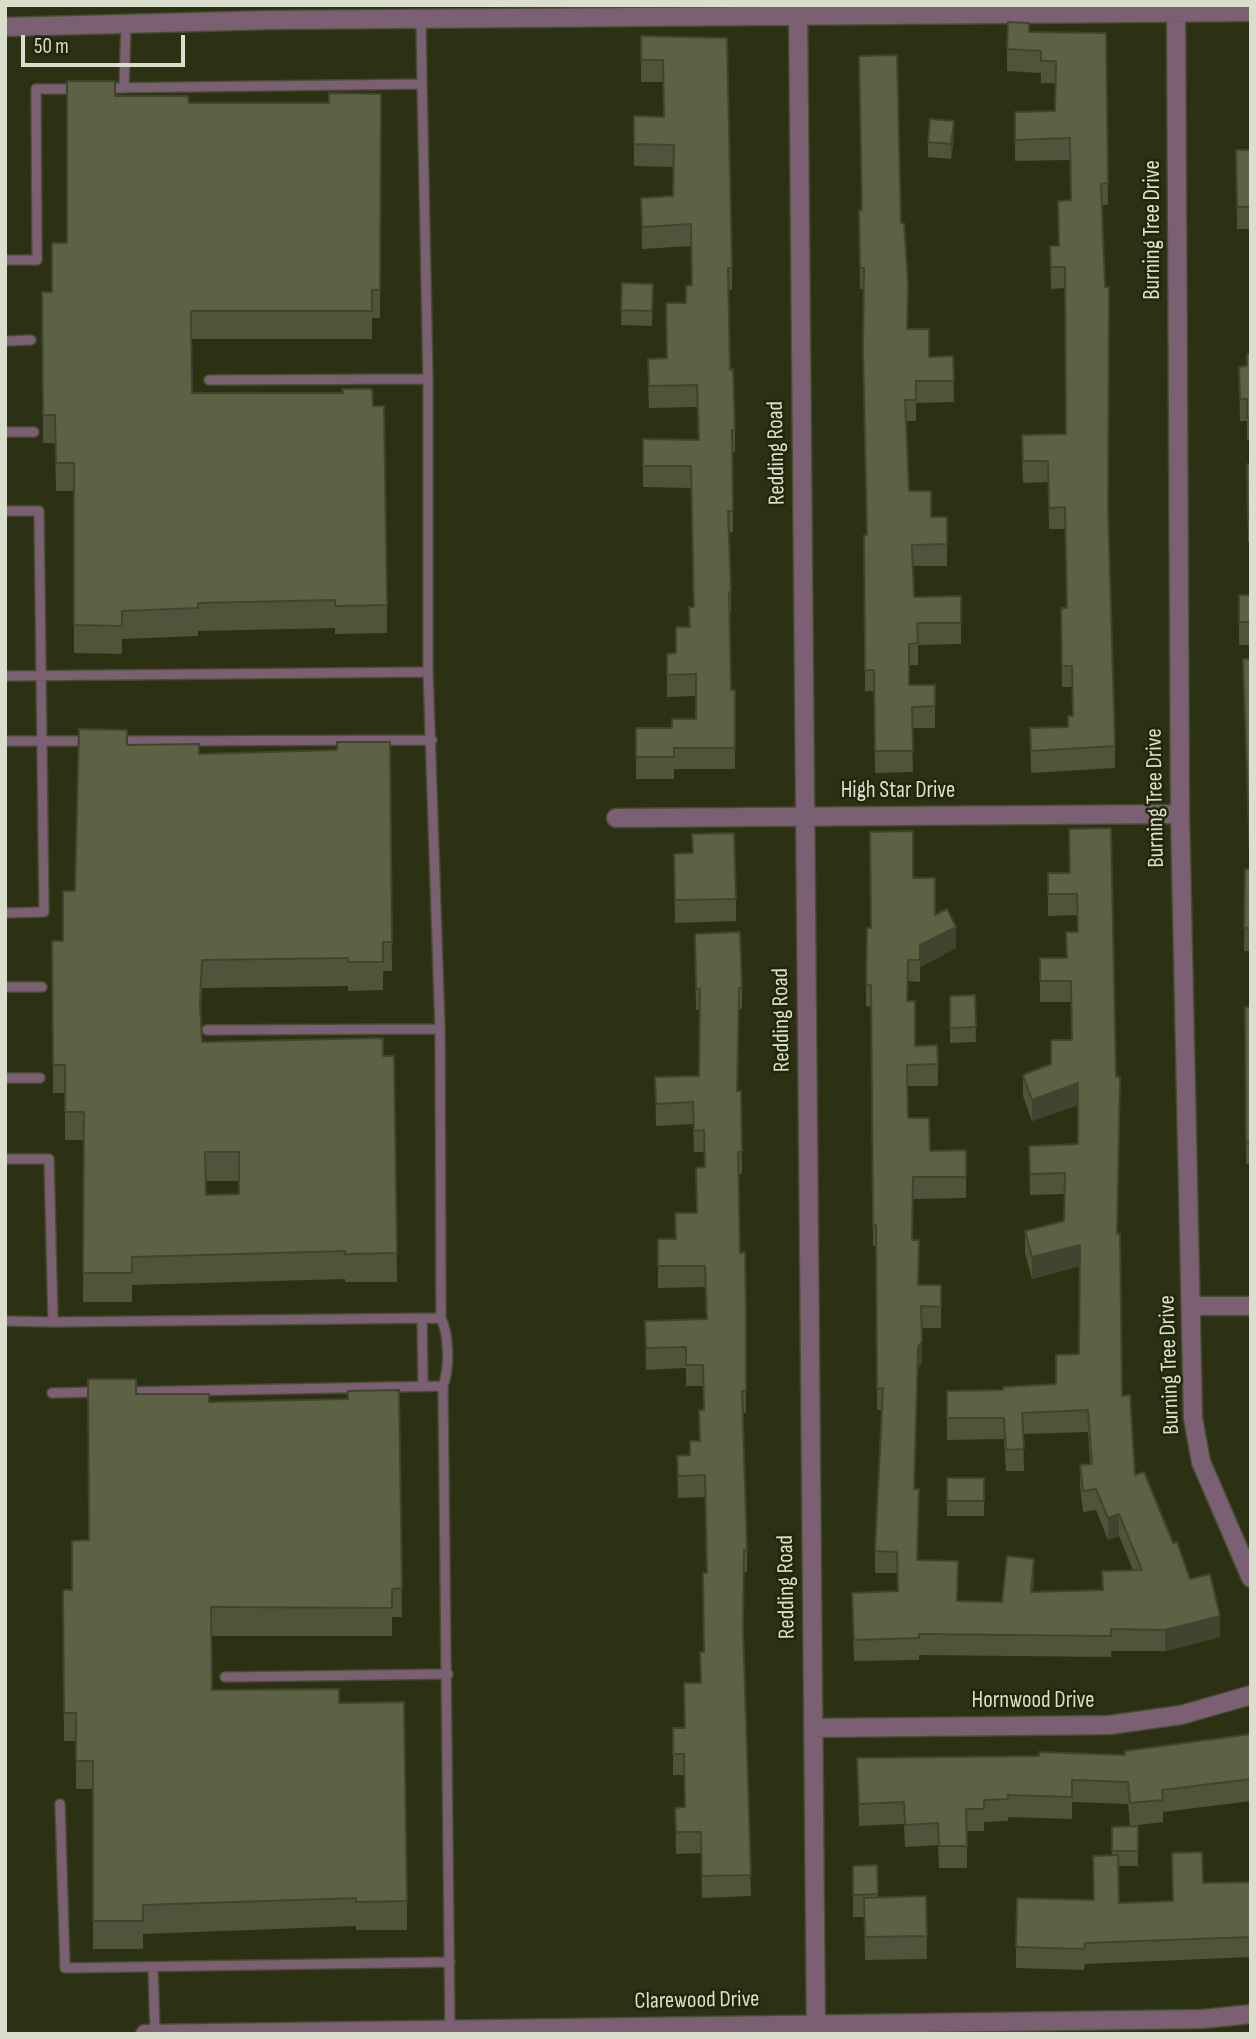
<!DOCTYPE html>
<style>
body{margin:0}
#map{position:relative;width:1256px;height:2039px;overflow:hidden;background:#2c3113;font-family:"Sofia Sans Condensed",sans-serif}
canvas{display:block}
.frame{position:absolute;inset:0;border:7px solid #dadecd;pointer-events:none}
.scale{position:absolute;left:21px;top:35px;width:164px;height:32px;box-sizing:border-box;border:4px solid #dadecd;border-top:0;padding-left:9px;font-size:21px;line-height:24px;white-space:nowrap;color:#dadecd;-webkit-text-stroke:5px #232709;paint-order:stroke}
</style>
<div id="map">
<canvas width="1256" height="2039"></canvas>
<div class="frame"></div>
<div class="scale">50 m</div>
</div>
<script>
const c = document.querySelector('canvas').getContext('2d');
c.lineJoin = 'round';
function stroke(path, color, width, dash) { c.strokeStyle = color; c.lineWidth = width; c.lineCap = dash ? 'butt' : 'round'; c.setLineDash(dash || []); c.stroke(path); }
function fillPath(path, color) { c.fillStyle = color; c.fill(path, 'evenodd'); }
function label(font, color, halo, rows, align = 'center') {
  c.font = font + ' "Sofia Sans Condensed",sans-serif'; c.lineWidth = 5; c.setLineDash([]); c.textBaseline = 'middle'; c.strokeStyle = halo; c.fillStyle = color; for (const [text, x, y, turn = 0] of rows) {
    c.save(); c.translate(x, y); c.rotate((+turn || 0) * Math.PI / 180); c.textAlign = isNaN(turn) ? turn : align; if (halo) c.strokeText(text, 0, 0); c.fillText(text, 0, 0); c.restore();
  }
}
const service = new Path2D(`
 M 421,20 L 422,84
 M 124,88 L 126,24
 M 5,260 L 37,260 L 36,89 L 76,89
 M 5,341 L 31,340
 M 209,380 L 428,379
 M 5,432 L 34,432
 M 5,511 L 39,511 L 44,912 L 5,913
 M 5,676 L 428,672 L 428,379 L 422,84 L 104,88
 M 5,741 L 88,741
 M 116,741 L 432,740
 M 5,987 L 42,987
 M 207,1030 L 440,1029
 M 5,1078 L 40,1078
 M 5,1159 L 49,1159 L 53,1322 L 5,1321
 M 422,1318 L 423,1387
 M 441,1318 C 449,1336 450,1367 443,1386
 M 53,1322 L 441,1318 L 440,1029 L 428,672
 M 124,1392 L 443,1386 L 450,2032
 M 52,1393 L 100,1392
 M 225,1677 L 448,1674
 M 60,1804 L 65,1968 L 450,1962
 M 153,1967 L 155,2033`);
const minor = new Path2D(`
 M 798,5 L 816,2034
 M 1176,5 L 1180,814 L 1193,1418 L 1201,1462 L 1251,1578
 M 5,27 L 271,20 L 1251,12
 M 616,818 L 1180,814
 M 1192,1306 L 1251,1306
 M 813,1728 L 1109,1725 L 1181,1715 L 1251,1695
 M 145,2034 L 1203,2019 L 1251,2014`);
const wall = new Path2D(`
 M 1029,32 L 1106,33 L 1108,205 L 1102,205 L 1108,511 L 1115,746 L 1115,768 L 1031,773 L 1030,728 L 1068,727 L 1072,716 L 1072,687 L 1062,687 L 1061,608 L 1067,608 L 1065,529 L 1049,529 L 1048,482 L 1023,483 L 1022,457 L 1066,434 L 1065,288 L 1051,289 L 1050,246 L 1059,246 L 1058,201 L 1071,200 L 1070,160 L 1015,161 L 1015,112 L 1055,111 L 1056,83 L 1041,83 L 1041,73 L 1007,71 L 1007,49 Z
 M 641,36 L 727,38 L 732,268 L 732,290 L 728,290 L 730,370 L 735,430 L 735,452 L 733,452 L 733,532 L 729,533 L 731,592 L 731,613 L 729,613 L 731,690 L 735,690 L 735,769 L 674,769 L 674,779 L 636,779 L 636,728 L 672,728 L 696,719 L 696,696 L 667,697 L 667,654 L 676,653 L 689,627 L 693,607 L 691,488 L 643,487 L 643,439 L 698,440 L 697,407 L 649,408 L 648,381 L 648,359 L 666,358 L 686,303 L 692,285 L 691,246 L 642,249 L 641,198 L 673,196 L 674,167 L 634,166 L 634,116 L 664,117 L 663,82 L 641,82 Z
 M 381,94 L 380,318 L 372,318 L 372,339 L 191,339 L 192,393 L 373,406 L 387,605 L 387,633 L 335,634 L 335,628 L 198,631 L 198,636 L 122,639 L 122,654 L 74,653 L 74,491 L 56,491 L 55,443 L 43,443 L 42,292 L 52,292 L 115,96 L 189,103 L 329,103 Z
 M 954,137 L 951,159 L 928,157 L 928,142 Z
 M 1236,150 L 1251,150 L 1251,229 L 1237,229 Z
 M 901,223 L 907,329 L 929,357 L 953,356 L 954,402 L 916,403 L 916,421 L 906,421 L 909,491 L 931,517 L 947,517 L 947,566 L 913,566 L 914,597 L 961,623 L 961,644 L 918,645 L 918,665 L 909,665 L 909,685 L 935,685 L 935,728 L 912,728 L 913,772 L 875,773 L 874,691 L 865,691 L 864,535 L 867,535 L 863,370 L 864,289 L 860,289 L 859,231 Z
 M 622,283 L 653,284 L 652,326 L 621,325 Z
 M 1251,354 L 1251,440 L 1247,440 L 1247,421 L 1240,421 L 1239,367 L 1247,366 Z
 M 1247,464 L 1251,464 L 1251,542 L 1248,542 Z
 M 1239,595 L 1251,595 L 1251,645 L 1239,645 Z
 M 1243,659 L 1251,659 L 1251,853 L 1249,853 Z
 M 390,742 L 392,971 L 383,971 L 383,990 L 348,991 L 348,986 L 202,988 L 201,1014 L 202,1042 L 383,1056 L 394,1056 L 397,1282 L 345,1282 L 345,1279 L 132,1285 L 132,1302 L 83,1302 L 84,1140 L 65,1140 L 65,1093 L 53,1093 L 52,941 L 63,941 L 127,745 L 199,754 L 337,750 ZM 206,1181 L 239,1181 L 239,1194 L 206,1195 Z
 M 1069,829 L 1117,1234 L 1122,1396 L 1135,1475 L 1173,1543 L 1190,1579 L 1220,1637 L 1165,1651 L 1111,1651 L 1111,1657 L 919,1655 L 919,1660 L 854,1661 L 852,1593 L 897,1591 L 897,1573 L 875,1573 L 875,1551 L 882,1410 L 877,1410 L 876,1246 L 873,1246 L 871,1007 L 866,1006 L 867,928 L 871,928 L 913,878 L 935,915 L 956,948 L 920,967 L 920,982 L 908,981 L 907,1001 L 915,1046 L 938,1064 L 938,1086 L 907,1086 L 908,1118 L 930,1151 L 966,1177 L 966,1198 L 913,1199 L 912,1240 L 919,1285 L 941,1285 L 941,1328 L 921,1328 L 922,1363 L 918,1368 L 914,1489 L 919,1510 L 917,1560 L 957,1601 L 1002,1602 L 1034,1580 L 1033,1591 L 1102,1590 L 1133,1570 L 1119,1536 L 1108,1540 L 1096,1510 L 1083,1512 L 1080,1487 L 1080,1465 L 1090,1464 L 1088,1432 L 1023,1434 L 1024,1471 L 1006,1471 L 1004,1439 L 947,1440 L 947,1391 L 1003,1390 L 1056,1384 L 1079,1354 L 1080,1266 L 1032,1279 L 1025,1253 L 1025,1231 L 1064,1221 L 1064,1194 L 1030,1195 L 1029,1146 L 1078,1144 L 1078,1105 L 1032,1121 L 1023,1096 L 1023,1075 L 1051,1064 L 1072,1040 L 1071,1002 L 1040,1002 L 1040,958 L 1066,958 L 1077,932 L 1077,915 L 1048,916 L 1048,873 L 1070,873 Z
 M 692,834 L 736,899 L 736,921 L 675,923 L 674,854 L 692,853 Z
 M 1245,869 L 1251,869 L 1251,951 L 1244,951 Z
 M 695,934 L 742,988 L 742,1009 L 739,1009 L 738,1091 L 741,1091 L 742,1174 L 739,1174 L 740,1253 L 746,1313 L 746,1413 L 742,1413 L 747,1550 L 747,1572 L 744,1572 L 743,1636 L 751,1896 L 702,1898 L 701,1853 L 676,1854 L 675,1808 L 684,1807 L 684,1775 L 673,1775 L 673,1728 L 685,1728 L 701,1683 L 704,1652 L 706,1573 L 705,1497 L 678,1498 L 677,1456 L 690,1455 L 699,1441 L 704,1410 L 703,1386 L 686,1386 L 686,1368 L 646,1370 L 645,1321 L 706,1319 L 705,1287 L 658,1288 L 658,1239 L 675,1239 L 696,1213 L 704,1167 L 704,1152 L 694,1152 L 693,1124 L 656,1126 L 655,1077 L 699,1076 L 700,1010 L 696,1010 Z
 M 975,995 L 976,1042 L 950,1043 L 950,996 Z
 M 1245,1007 L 1251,1007 L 1251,1164 L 1246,1164 Z
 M 399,1390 L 402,1617 L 392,1617 L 392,1636 L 212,1636 L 212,1690 L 339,1703 L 407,1901 L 407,1930 L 356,1930 L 356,1926 L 143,1934 L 143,1949 L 93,1949 L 93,1789 L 76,1789 L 76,1741 L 64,1741 L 63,1590 L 72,1590 L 136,1394 L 209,1402 L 348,1399 Z
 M 947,1478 L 984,1478 L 984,1516 L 947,1516 Z
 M 1251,1734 L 1251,1801 L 1163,1812 L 1163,1822 L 1130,1826 L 1128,1804 L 1072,1802 L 1072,1819 L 1008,1817 L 1008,1821 L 984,1822 L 984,1831 L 967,1831 L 967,1868 L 939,1868 L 938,1845 L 905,1847 L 904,1824 L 859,1826 L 857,1758 L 1125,1755 Z
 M 1138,1826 L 1138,1866 L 1118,1866 L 1119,1903 L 1172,1901 L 1203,1883 L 1251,1882 L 1251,1957 L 1085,1964 L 1084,1970 L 1016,1968 L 1016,1947 L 1093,1900 L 1093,1856 L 1112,1855 L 1112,1827 Z
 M 877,1865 L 878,1898 L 926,1896 L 927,1959 L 865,1960 L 864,1917 L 853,1917 L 853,1866 Z`);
const shadedWall = new Path2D(`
 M 954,121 L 954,137 L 951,159 L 951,144 Z
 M 956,927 L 956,948 L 920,967 L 920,982 L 920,945 Z
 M 1078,1083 L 1078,1105 L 1032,1121 L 1032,1100 Z
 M 1080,1245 L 1080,1266 L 1032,1279 L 1032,1257 Z
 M 922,1341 L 922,1363 L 918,1368 L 914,1510 L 918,1347 Z
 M 1119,1514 L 1119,1536 L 1108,1540 L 1108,1518 Z
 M 1034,1559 L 1034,1580 L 1031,1613 L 1031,1592 Z
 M 1220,1616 L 1220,1637 L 1165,1651 L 1165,1630 Z`);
const building = new Path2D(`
 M 1008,22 L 1029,23 L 1029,32 L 1106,33 L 1108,183 L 1101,184 L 1105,287 L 1109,287 L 1108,507 L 1115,746 L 1031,751 L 1030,728 L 1068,727 L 1068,716 L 1073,716 L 1072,666 L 1062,666 L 1061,608 L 1067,608 L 1065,507 L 1049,508 L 1048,461 L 1023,461 L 1022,435 L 1066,434 L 1065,267 L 1051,267 L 1050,246 L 1059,246 L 1058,201 L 1071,200 L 1070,138 L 1015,140 L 1015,112 L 1055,111 L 1056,61 L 1041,61 L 1041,51 L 1007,49 Z
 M 641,36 L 727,38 L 732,268 L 728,268 L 730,370 L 733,369 L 735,430 L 732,430 L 733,511 L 728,511 L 731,592 L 729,592 L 731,690 L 735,690 L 735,748 L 674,748 L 674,757 L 636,757 L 636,728 L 672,728 L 672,719 L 696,719 L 696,674 L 667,675 L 667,654 L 676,653 L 676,627 L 690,627 L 689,607 L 694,607 L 691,466 L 643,466 L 643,439 L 699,440 L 697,385 L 649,386 L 648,359 L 667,358 L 666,303 L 686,303 L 686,286 L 692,285 L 691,224 L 642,227 L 641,198 L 673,196 L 674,145 L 634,144 L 634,116 L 664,117 L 663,60 L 641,60 Z
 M 897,55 L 901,223 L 904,223 L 908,285 L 907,329 L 929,329 L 929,357 L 953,356 L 954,381 L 916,381 L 916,400 L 905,400 L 909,491 L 931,491 L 931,517 L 947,517 L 947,544 L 912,545 L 914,597 L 961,596 L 961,623 L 917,623 L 918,643 L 909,644 L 909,685 L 935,685 L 935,706 L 912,707 L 913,751 L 875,751 L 874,670 L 865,670 L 864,535 L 867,535 L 863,349 L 864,268 L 860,268 L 859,210 L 862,210 L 859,56 Z
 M 67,81 L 115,81 L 115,96 L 188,96 L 189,103 L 329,103 L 329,93 L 381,94 L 380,290 L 372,290 L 372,311 L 191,311 L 192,393 L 343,393 L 342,389 L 372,389 L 373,406 L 384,406 L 387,605 L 335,606 L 335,600 L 198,603 L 198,608 L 122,611 L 122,626 L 74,625 L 74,463 L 56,463 L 55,415 L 43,415 L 42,292 L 52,292 L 52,243 L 67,243 Z
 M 930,119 L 954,121 L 951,144 L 928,142 Z
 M 1236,150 L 1251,150 L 1251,207 L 1237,207 Z
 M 622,283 L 653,284 L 652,311 L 621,310 Z
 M 1247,354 L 1251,354 L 1251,418 L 1247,418 L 1247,399 L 1240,399 L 1239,367 L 1247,366 Z
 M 1247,464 L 1251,464 L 1251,520 L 1248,520 Z
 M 1239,595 L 1251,595 L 1251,622 L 1239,622 Z
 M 1243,659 L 1251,659 L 1251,830 L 1249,830 Z
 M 79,729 L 127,730 L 127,745 L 199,744 L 199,754 L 337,750 L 337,742 L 390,742 L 392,942 L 383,942 L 383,962 L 348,962 L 348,958 L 202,960 L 200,1002 L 202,1042 L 383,1038 L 383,1056 L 394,1056 L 397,1253 L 345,1254 L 345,1251 L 132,1257 L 132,1273 L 83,1273 L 84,1112 L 65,1112 L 65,1065 L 53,1065 L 52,941 L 63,941 L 63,891 L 75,891 ZM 205,1152 L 239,1152 L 239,1194 L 206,1195 Z
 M 1111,828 L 1116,1077 L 1120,1077 L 1117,1234 L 1120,1234 L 1122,1396 L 1130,1395 L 1135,1475 L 1144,1472 L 1173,1543 L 1177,1542 L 1190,1579 L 1210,1574 L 1220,1616 L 1165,1630 L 1111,1629 L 1111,1636 L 919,1634 L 919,1638 L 854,1640 L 852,1593 L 898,1591 L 897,1552 L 875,1551 L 883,1388 L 877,1389 L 876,1225 L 873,1225 L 871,985 L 866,985 L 867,928 L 871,928 L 870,832 L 913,831 L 913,878 L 935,878 L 935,915 L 947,909 L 956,927 L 920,945 L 920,960 L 908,960 L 907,1001 L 915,1001 L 915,1046 L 937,1045 L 938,1064 L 907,1065 L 908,1118 L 929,1118 L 930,1151 L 966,1150 L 966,1177 L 913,1177 L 912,1240 L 919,1240 L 918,1285 L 941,1285 L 941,1307 L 921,1306 L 922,1341 L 918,1347 L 914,1489 L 919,1489 L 917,1560 L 958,1561 L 957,1601 L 1002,1602 L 1007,1556 L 1034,1559 L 1031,1592 L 1103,1590 L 1102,1571 L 1142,1570 L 1119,1514 L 1108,1518 L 1096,1489 L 1083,1491 L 1080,1465 L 1092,1464 L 1088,1410 L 1022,1413 L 1024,1449 L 1006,1450 L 1004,1418 L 947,1418 L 947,1391 L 1003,1390 L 1003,1387 L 1056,1384 L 1056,1355 L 1079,1354 L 1080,1245 L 1032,1257 L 1025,1231 L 1064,1221 L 1065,1173 L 1030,1174 L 1029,1146 L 1078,1144 L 1078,1083 L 1032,1100 L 1023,1075 L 1051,1064 L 1051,1040 L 1072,1040 L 1071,981 L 1040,981 L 1040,958 L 1067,958 L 1066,932 L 1078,932 L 1077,894 L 1048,894 L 1048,873 L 1070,873 L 1069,829 Z
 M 734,833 L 736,899 L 675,900 L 674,854 L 693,853 L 692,834 Z
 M 1245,869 L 1251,869 L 1251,928 L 1244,928 Z
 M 740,932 L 742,988 L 739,988 L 737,1091 L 741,1091 L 742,1152 L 738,1152 L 740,1253 L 745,1252 L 746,1313 L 746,1391 L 742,1391 L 747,1550 L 744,1550 L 743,1629 L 751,1875 L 702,1876 L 701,1832 L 676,1832 L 675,1808 L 685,1807 L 684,1754 L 673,1754 L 673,1728 L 685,1728 L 684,1683 L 701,1683 L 700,1652 L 704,1652 L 703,1573 L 707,1573 L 705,1475 L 678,1476 L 677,1456 L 690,1455 L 690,1441 L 700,1441 L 699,1410 L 704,1410 L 703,1365 L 686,1365 L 686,1347 L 646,1348 L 645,1321 L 707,1319 L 705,1266 L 658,1266 L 658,1239 L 676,1239 L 675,1213 L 697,1213 L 696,1168 L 705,1167 L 704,1130 L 694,1131 L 693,1102 L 656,1104 L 655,1077 L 699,1076 L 700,989 L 696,989 L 695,934 Z
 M 975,995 L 976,1027 L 950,1028 L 950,996 Z
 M 1245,1007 L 1251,1007 L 1251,1142 L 1246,1142 Z
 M 88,1379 L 136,1379 L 136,1394 L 209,1394 L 209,1402 L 348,1399 L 348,1391 L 399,1390 L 402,1588 L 392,1589 L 392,1608 L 211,1607 L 212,1690 L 339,1689 L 339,1703 L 404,1702 L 407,1901 L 356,1902 L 356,1898 L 143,1905 L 143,1921 L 93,1921 L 93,1761 L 76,1761 L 76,1713 L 64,1713 L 63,1590 L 72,1590 L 72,1541 L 89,1540 Z
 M 947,1478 L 984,1478 L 984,1501 L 947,1501 Z
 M 1251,1734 L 1251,1779 L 1162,1790 L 1163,1800 L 1130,1803 L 1128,1782 L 1072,1780 L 1072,1797 L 1008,1795 L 1008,1799 L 984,1800 L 984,1809 L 966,1809 L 967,1846 L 939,1846 L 938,1823 L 905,1825 L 904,1802 L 859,1804 L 857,1758 L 1039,1756 L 1039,1752 L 1125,1755 L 1125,1751 Z
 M 1138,1826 L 1138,1851 L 1112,1851 L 1112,1827 Z
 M 1202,1852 L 1203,1883 L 1251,1882 L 1251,1937 L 1085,1943 L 1084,1949 L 1016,1947 L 1017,1898 L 1094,1900 L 1093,1856 L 1118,1855 L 1119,1903 L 1173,1901 L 1172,1853 Z
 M 877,1865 L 878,1894 L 853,1895 L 853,1866 Z
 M 926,1896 L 927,1936 L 865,1937 L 864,1898 Z`);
const streetNames = [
 ["Burning Tree Drive",1153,230,-90],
 ["Redding Road",777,453,-91],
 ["High Star Drive",898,791],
 ["Burning Tree Drive",1156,798,-91],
 ["Redding Road",782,1020,-91],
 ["Burning Tree Drive",1170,1365,-92],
 ["Redding Road",787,1587,-91],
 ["Hornwood Drive",1033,1701],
 ["Clarewood Drive",697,2001,-1]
];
stroke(service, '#484d31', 12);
stroke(minor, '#484d31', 21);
stroke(service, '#7b5f73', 9);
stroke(minor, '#7b5f73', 18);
fillPath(wall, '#50543a');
fillPath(shadedWall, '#414530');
fillPath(building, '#5d6244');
stroke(building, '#414530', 2);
label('23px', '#dadecd', '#232709', streetNames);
</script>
